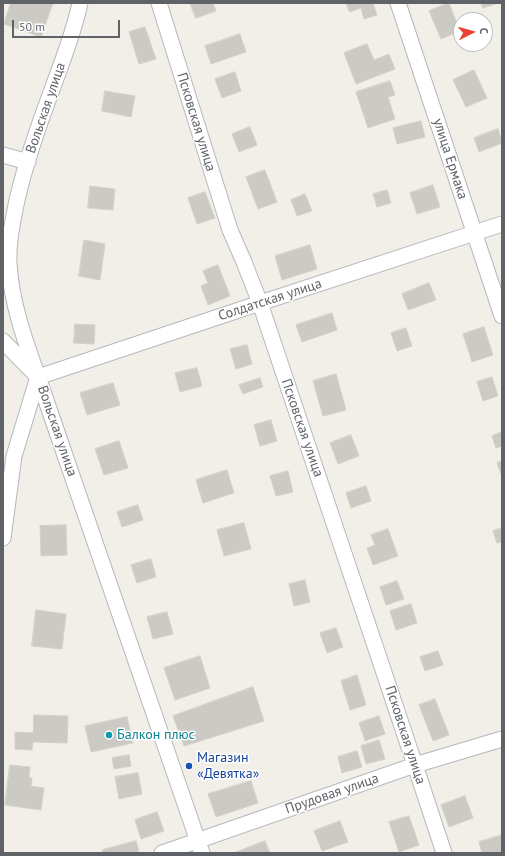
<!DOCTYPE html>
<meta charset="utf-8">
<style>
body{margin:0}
#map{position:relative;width:505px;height:856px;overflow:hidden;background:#f1efe8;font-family:"PT Sans",sans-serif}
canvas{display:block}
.frame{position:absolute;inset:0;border:4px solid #5f6368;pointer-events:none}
.north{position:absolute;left:453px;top:12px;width:40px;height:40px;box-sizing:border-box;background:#fff;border:1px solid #bfc1c3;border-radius:50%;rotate:84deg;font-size:11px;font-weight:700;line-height:16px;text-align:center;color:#5f6368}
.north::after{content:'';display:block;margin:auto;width:14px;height:18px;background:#ea4335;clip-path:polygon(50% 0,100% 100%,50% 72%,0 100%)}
.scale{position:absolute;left:12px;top:20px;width:108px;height:18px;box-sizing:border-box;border:2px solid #5f6368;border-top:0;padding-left:5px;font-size:12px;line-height:14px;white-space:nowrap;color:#5f6368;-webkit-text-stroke:3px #fff;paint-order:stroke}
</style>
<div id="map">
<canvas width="505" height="856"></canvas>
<div class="frame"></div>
<div class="north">С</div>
<div class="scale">50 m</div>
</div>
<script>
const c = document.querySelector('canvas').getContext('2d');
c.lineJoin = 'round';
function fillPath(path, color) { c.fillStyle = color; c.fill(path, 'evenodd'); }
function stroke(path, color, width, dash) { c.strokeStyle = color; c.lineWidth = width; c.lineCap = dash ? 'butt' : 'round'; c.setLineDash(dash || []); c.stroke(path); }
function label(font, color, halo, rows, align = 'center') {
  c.font = font + ' "PT Sans",sans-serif'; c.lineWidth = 3; c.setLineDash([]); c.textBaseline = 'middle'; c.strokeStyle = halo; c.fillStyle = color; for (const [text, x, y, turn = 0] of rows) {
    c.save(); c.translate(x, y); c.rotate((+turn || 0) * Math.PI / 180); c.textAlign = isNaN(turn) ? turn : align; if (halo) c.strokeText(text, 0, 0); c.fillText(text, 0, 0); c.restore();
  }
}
const building = new Path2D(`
 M 11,3 L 53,3 L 41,37 L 4,24 Z
 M 190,3 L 213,3 L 216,11 L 196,18 Z
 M 346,3 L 373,3 L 377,15 L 364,19 L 361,8 L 350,12 Z
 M 449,3 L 460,31 L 441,39 L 429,11 Z
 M 481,3 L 499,3 L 483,8 Z
 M 145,27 L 156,59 L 139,64 L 129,32 Z
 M 240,34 L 246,52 L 211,64 L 205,46 Z
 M 367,44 L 374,60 L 389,54 L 395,69 L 356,84 L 344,53 Z
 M 474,70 L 487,98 L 466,107 L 453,80 Z
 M 235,72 L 241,91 L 222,98 L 215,79 Z
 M 390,81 L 395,95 L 388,97 L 395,119 L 368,128 L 356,92 Z
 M 105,91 L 135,96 L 131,117 L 102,111 Z
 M 421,121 L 425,137 L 397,144 L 393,128 Z
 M 250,127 L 257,145 L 239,152 L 232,134 Z
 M 498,129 L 502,141 L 502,143 L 479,152 L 474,138 Z
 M 265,170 L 277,202 L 258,209 L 246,177 Z
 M 433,185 L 440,207 L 417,214 L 410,193 Z
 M 90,186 L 115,189 L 113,210 L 88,208 Z
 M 387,190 L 391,203 L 377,207 L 373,194 Z
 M 205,192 L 215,218 L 197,224 L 188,198 Z
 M 305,194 L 312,211 L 297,216 L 291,200 Z
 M 84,240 L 105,244 L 100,280 L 79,276 Z
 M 310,245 L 317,269 L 282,280 L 275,256 Z
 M 218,265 L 230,296 L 208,305 L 201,286 L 208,283 L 203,271 Z
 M 429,283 L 436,300 L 408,310 L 402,294 Z
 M 332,313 L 337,330 L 302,342 L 296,325 Z
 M 75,324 L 95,325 L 94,344 L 74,343 Z
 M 484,327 L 493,355 L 472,362 L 463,334 Z
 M 406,328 L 412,346 L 397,351 L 391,333 Z
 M 247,345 L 252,364 L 236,369 L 230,349 Z
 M 197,368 L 202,386 L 180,392 L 175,373 Z
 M 336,374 L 346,410 L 323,416 L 313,381 Z
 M 492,377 L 498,396 L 483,401 L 477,382 Z
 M 260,378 L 263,387 L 243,394 L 239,385 Z
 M 113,383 L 120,405 L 87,415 L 80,393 Z
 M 271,420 L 277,441 L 260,446 L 254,425 Z
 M 502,432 L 502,446 L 496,448 L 492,436 Z
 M 351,435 L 359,456 L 338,464 L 330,443 Z
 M 119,441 L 128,468 L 104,475 L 95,449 Z
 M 502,461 L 502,477 L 497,463 Z
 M 227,470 L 234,493 L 203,503 L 196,480 Z
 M 288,471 L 293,492 L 276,496 L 270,476 Z
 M 366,486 L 371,501 L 351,508 L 346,493 Z
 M 138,505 L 143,520 L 122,527 L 117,512 Z
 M 244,523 L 251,549 L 224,556 L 217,530 Z
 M 66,525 L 67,555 L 41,556 L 40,526 Z
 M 502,528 L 502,542 L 497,543 L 493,531 Z
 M 388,529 L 398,556 L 373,565 L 367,548 L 375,545 L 371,535 Z
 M 151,559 L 156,577 L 137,583 L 131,565 Z
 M 305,580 L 310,602 L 294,606 L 289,584 Z
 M 397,581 L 404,599 L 386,605 L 380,587 Z
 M 411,604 L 417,623 L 396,630 L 390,611 Z
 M 36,610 L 66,614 L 62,649 L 32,646 Z
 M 167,612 L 173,634 L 153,639 L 147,617 Z
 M 336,628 L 343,647 L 327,653 L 320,633 Z
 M 438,651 L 443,665 L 425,671 L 420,657 Z
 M 200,656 L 210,688 L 175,700 L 164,668 Z
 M 357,675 L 366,705 L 350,710 L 341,681 Z
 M 253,687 L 264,721 L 184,746 L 173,716 Z
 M 435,699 L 449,735 L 433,741 L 419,705 Z
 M 34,715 L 68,716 L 67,743 L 33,742 L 32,750 L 15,749 L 15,732 L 33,733 Z
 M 379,716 L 385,734 L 365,741 L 359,723 Z
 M 127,717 L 133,743 L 91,752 L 85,726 Z
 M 379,740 L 385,759 L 366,764 L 361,746 Z
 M 357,751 L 362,767 L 342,773 L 338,757 Z
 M 129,755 L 131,766 L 114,769 L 112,758 Z
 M 10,765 L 30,767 L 29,778 L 32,778 L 31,786 L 44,788 L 41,810 L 5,805 Z
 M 138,773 L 142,794 L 119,799 L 115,777 Z
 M 251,781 L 258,803 L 216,817 L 208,794 Z
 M 465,796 L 473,818 L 449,827 L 441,805 Z
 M 157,812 L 164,831 L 141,839 L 135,820 Z
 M 409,816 L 419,845 L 399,852 L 389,822 Z
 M 340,821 L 348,842 L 322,851 L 314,831 Z
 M 502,835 L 502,853 L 482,853 L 479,842 Z
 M 136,841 L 139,851 L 130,853 L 103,853 L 102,850 Z
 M 265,841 L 270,853 L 234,853 Z`);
const minor = new Path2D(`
 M 80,3 C 74,32 63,59 53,87 C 39,124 26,161 17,200 C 13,221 8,241 9,263 C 11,302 25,341 38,377 L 202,853
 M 159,3 L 230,230 L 244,262 L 260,303 L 415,765 L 444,853
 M 398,3 L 502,316
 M 3,155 L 28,162
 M 3,341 L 35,374
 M 38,377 L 260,303 L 502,224
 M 3,538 L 14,456 L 38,377
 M 162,853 L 415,765 L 502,739`);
const markers = [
 [109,735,4,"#0f9aa8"],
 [189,766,4,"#1a4fb4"]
];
const streetNames = [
 ["Вольская улица",46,108,-71],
 ["Псковская улица",196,122,73],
 ["улица Ермака",450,159,72],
 ["Солдатская улица",270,300,-18],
 ["Псковская улица",302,428,71],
 ["Вольская улица",57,431,71],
 ["Псковская улица",405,735,72],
 ["Прудовая улица",332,794,-19]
];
const cultureNames = [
 ["Балкон плюс",117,735]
];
const transitNames = [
 ["Магазин",197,758],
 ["«Девятка»",197,774]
];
fillPath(building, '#cccac5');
stroke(building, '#d6d1c6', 1);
stroke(minor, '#b5b8bc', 17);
stroke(minor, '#fff', 15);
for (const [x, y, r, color] of markers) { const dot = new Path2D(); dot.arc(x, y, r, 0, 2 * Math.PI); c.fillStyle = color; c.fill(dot); stroke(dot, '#fff', 1.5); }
label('14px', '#5f6368', '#fff', streetNames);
label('14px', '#0d838f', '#fff', cultureNames, 'left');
label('14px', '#164399', '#fff', transitNames, 'left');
</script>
